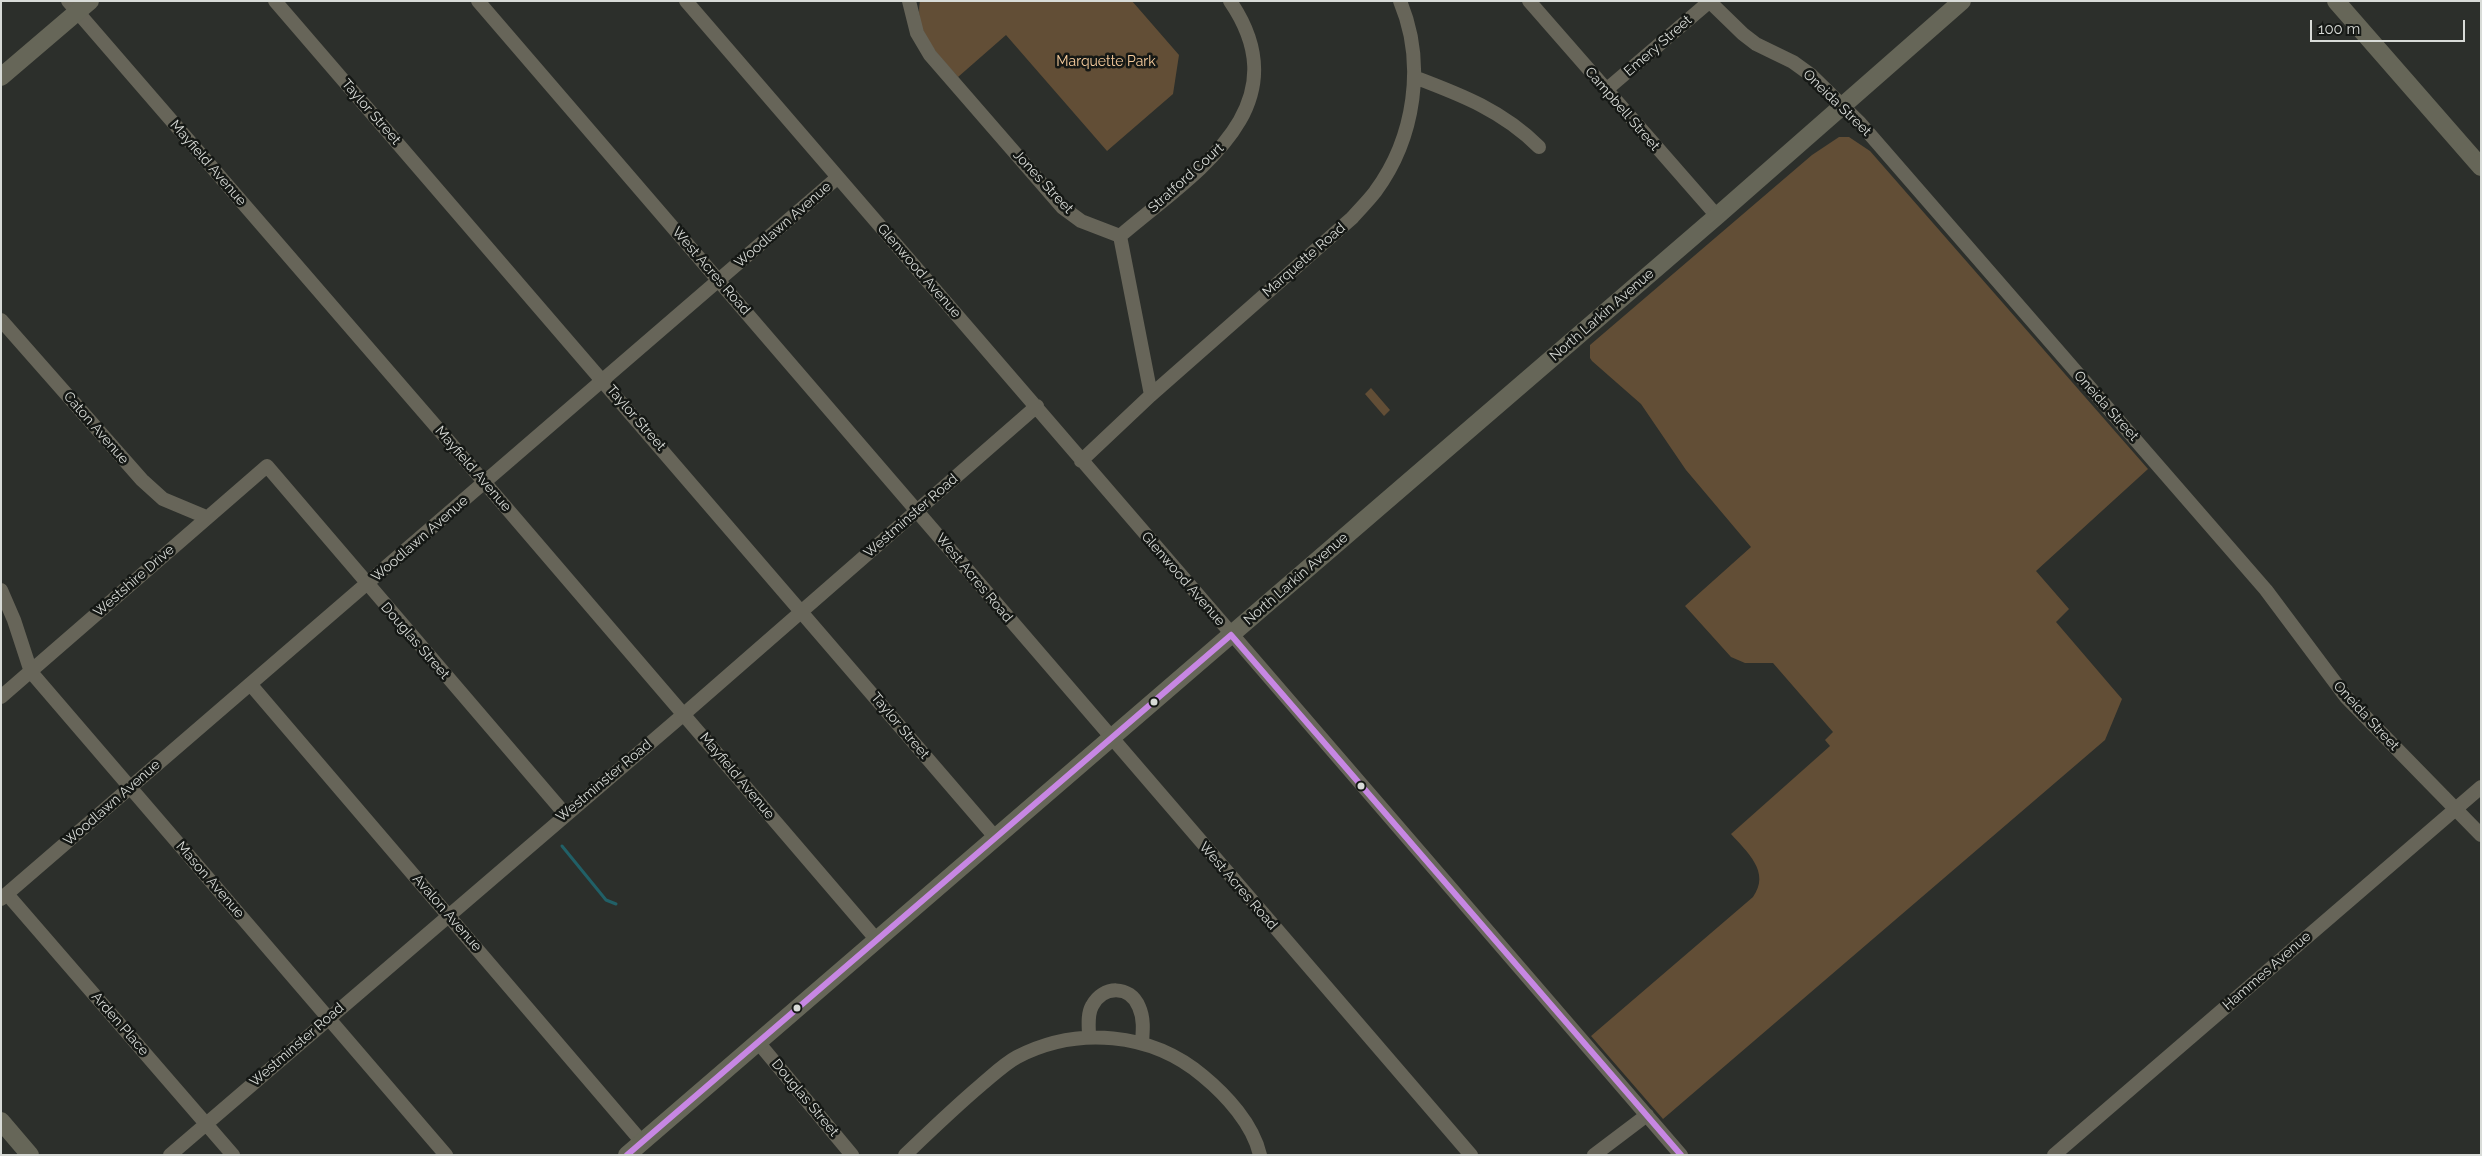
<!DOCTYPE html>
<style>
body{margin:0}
#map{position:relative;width:2482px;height:1156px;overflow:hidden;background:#2c2f2b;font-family:Raleway,sans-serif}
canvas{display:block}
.frame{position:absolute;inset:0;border:2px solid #d8dbd7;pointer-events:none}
.scale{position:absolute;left:2310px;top:20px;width:155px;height:22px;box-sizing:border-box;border:2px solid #d8dbd7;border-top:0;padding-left:6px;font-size:15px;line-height:18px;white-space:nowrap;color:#d8dbd7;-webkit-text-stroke:4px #151815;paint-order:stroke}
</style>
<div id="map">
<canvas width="2482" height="1156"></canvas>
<div class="frame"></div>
<div class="scale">100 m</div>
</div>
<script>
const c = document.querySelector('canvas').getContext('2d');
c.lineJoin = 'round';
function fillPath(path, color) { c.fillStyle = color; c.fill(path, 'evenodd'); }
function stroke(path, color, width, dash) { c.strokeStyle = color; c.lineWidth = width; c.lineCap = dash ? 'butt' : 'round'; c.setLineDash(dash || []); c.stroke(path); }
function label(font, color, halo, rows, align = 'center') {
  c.font = font + ' Raleway,sans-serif'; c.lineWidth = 5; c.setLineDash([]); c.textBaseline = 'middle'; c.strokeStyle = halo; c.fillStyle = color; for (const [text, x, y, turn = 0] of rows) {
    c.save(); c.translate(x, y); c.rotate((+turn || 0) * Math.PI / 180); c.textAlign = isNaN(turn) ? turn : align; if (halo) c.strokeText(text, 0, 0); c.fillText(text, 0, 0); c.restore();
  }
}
const green = new Path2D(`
 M 920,1 L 1132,1 L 1179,55 L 1173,94 L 1107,151 L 1006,35 L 958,77 C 939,55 914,33 920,1 Z
 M 1839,137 L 1849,137 L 1870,151 L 2148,469 L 2036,571 L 2069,609 L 2056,622 L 2122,699 L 2105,740 L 1663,1119 L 1591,1036 L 1753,897 C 1771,872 1747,852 1731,834 L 1830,746 L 1825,740 L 1833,732 L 1773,663 L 1745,663 L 1731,657 L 1685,606 L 1751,547 L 1686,470 L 1641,404 L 1592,361 L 1590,358 L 1590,345 L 1812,155 Z
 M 1371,388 L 1390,410 L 1384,416 L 1365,394 Z`);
const stream = new Path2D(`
 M 562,846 L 606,900 L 616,904`);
const minor = new Path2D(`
 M 68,1 L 485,483 L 876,939
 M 275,1 L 995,837
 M 478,1 C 810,385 1138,771 1471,1155
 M 686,1 L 1681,1155
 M 909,1 L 917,33 L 930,55 L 1062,207 L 1081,221 L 1120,236
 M 1529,1 L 1717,216
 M 1709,1 L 1743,34 L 1756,44 L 1793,62 L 1811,75 L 1860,123 L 2266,590 L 2346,697 L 2481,835
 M 1414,77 C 1462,95 1503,111 1539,147
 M 1606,90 L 1709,2
 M 1120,236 C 1192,174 1304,109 1230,1
 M 1120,236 L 1151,395
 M 1,320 L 142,480 L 163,499 L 206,517
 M 1081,461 L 1151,395 L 1352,218 C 1360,209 1368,201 1375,192 C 1415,138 1426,63 1400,1
 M 1,590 L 14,620 L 31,672 L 446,1155
 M 251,685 L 642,1142
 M 1,697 L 267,466 L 565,814
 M 7,894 L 233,1155
 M 1,899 L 837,178
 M 1089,1037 C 1089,1027 1087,1015 1092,1006 C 1103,985 1130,985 1139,1007 C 1144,1018 1143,1030 1142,1042
 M 757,1041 L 852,1155
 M 170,1155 L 684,714 L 1037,406
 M 905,1155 C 930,1131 955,1107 981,1085 C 992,1076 1004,1064 1017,1057 C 1077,1026 1151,1032 1203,1076 C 1226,1095 1253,1124 1260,1155
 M 1594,1155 L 1647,1115
 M 2054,1155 L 2481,787`);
const major = new Path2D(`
 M 2336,1 L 2481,167
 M 1,77 L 90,1
 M 1,1121 L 30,1155
 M 627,1155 L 1717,216 L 1962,1`);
const bus1 = new Path2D(`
 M 1231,635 L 1681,1155
 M 627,1155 L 1231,635`);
const markers = [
 [1154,702,4.5,"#d8dbd7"],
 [1361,786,4.5,"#d8dbd7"],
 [797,1008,4.5,"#d8dbd7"]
];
const streetNames = [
 ["Emery Street",1658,46,-41],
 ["Oneida Street",1837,103,44],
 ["Campbell Street",1622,109,49],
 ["Taylor Street",371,112,49],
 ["Mayfield Avenue",208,163,49],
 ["Stratford Court",1186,178,-42],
 ["Jones Street",1043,182,47],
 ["Woodlawn Avenue",783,225,-41],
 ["Marquette Road",1304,260,-41],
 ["West Acres Road",711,271,49],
 ["Glenwood Avenue",919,271,49],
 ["North Larkin Avenue",1602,315,-41],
 ["Oneida Street",2106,406,48],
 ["Taylor Street",636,418,49],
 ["Caton Avenue",96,428,49],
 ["Mayfield Avenue",473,469,49],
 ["Westminster Road",911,516,-41],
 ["Woodlawn Avenue",420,539,-41],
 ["West Acres Road",974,578,50],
 ["Glenwood Avenue",1183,579,49],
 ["North Larkin Avenue",1296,579,-41],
 ["Westshire Drive",134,581,-41],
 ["Douglas Street",415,641,49],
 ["Oneida Street",2366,716,47],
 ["Taylor Street",900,726,50],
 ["Mayfield Avenue",737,776,50],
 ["Westminster Road",604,781,-40],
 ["Woodlawn Avenue",112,803,-41],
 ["Mason Avenue",210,880,49],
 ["West Acres Road",1238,886,49],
 ["Avalon Avenue",447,913,49],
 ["Hammes Avenue",2267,971,-41],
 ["Arden Place",120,1024,49],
 ["Westminster Road",297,1045,-41],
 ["Douglas Street",805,1098,50]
];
const parkNames = [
 ["Marquette Park",1106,62]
];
fillPath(green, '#624e36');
stroke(stream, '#216067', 3);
stroke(minor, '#676559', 14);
stroke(major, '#666658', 18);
stroke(bus1, '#c787e3', 6);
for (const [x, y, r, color] of markers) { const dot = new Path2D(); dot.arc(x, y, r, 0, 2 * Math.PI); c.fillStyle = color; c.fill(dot); stroke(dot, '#151815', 2); }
label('14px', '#d8dbd7', '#151815', streetNames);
label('14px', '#f8cd9e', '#151815', parkNames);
</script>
